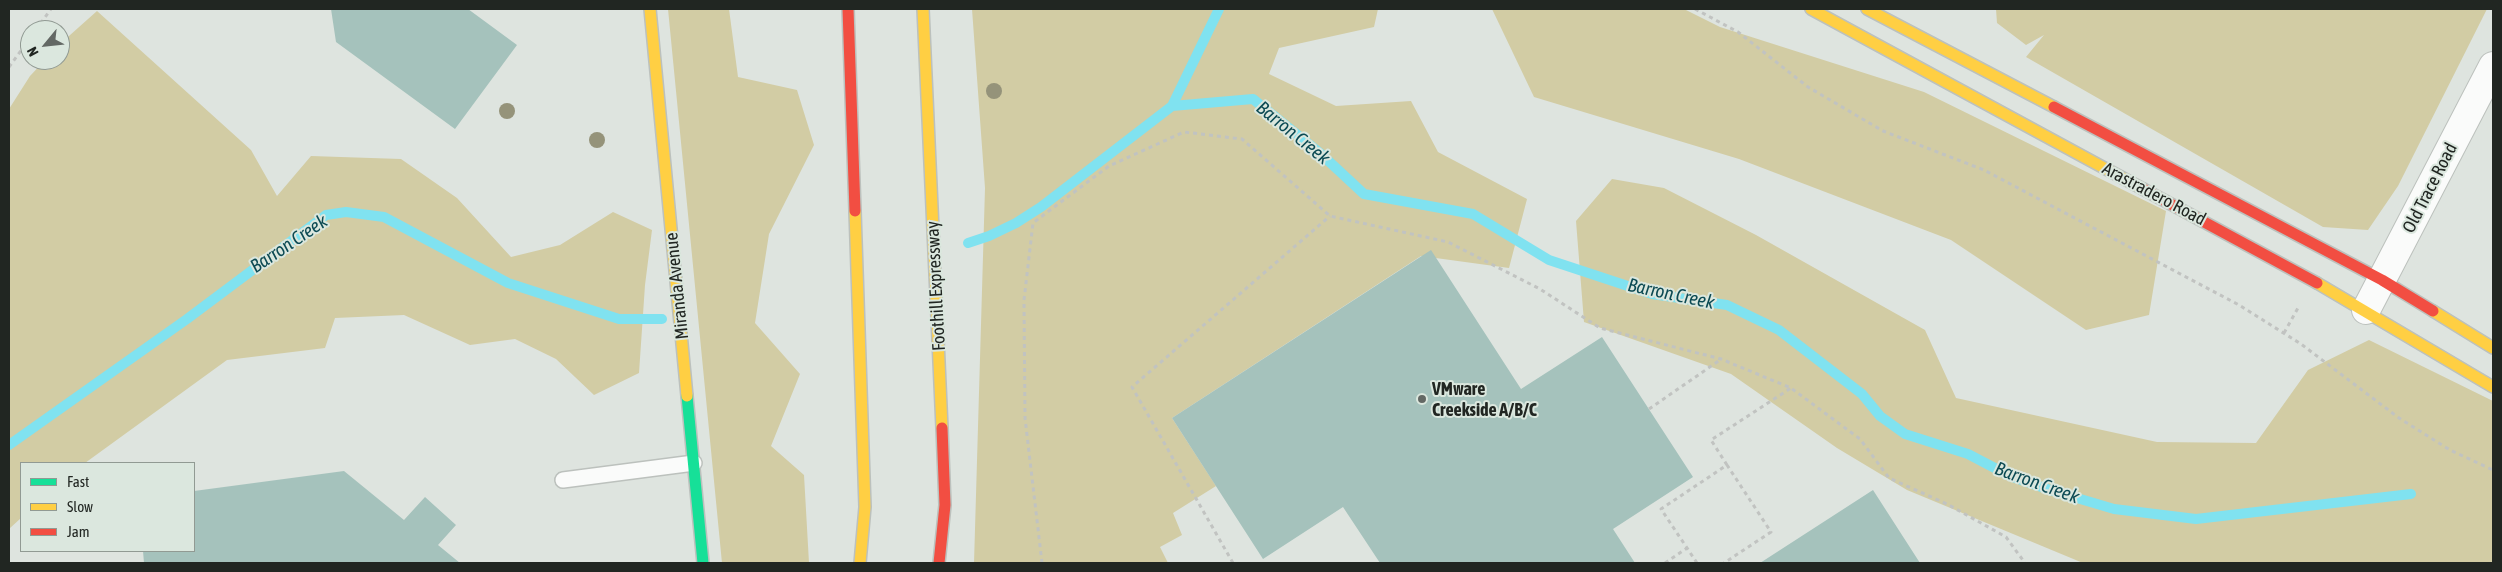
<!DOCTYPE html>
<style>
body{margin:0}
#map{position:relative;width:2502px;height:572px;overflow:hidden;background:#dee4df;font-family:"Asap Condensed",sans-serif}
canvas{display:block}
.frame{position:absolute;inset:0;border:10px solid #212622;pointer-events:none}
.legend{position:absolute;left:20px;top:462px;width:175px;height:90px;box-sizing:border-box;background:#dbe7de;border:1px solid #919a93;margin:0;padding:6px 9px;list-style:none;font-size:15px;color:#212622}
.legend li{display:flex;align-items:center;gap:10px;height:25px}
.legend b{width:25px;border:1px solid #919a93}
.north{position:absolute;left:20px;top:20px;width:50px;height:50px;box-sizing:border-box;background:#dbe7de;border:1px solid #919a93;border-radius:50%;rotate:242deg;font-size:14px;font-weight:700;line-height:20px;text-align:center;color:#212622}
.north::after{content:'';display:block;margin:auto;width:18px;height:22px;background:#636864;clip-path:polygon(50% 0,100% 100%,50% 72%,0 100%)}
</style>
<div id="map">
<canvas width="2502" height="572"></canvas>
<div class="frame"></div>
<ul class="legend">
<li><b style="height:6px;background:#16e098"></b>Fast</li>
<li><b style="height:6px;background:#ffcf43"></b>Slow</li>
<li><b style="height:6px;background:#f24e42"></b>Jam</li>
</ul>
<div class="north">N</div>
</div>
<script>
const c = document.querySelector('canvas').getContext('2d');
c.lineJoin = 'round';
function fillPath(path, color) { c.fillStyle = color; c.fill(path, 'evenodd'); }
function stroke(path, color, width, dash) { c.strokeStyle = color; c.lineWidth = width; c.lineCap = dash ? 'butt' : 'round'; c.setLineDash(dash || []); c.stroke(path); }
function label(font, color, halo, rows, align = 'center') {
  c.font = font + ' "Asap Condensed",sans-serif'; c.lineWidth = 4; c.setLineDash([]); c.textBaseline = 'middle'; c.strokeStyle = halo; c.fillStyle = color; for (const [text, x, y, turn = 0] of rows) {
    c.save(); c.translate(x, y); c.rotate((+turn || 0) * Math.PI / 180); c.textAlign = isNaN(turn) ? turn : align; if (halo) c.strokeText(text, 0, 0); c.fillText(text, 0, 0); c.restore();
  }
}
const green = new Path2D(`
 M 668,9 L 729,9 L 738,77 L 797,90 L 814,145 L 769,234 L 755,323 L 800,374 L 771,446 L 804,475 L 809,563 L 722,563 Z
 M 972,9 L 1378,9 L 1374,27 L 1279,48 L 1269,74 L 1336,106 L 1411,101 L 1438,152 L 1527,199 L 1509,268 L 1421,256 L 1172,418 L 1216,486 L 1173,513 L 1182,535 L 1160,547 L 1168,563 L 974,563 L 985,188 Z
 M 1492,9 L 1684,9 L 1720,27 L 1924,92 L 2166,211 L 2149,315 L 2086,330 L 1951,240 L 1739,159 L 1534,97 Z
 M 1996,9 L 2487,9 L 2398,186 L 2368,230 L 2323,227 L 2026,57 L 2044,35 L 2026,45 L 1997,23 Z
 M 97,11 L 251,150 L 277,196 L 311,156 L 401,159 L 457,198 L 511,257 L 560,245 L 613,212 L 652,230 L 645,285 L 639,373 L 594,395 L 556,359 L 515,339 L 470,345 L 404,315 L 335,318 L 325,348 L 227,360 L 85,463 L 21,463 L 21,518 L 9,529 L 9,109 L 30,76 L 45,60 L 60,60 L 60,44 Z
 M 1612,179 L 1664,188 L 1756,235 L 1925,330 L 1956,398 L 2157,442 L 2256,443 L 2308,370 L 2369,340 L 2493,401 L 2493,563 L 2083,563 L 1907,490 L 1837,448 L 1731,374 L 1584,322 L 1576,221 Z`);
const stream = new Path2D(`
 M 1172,106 L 1219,9
 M 968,243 L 989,236 L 1016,223 L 1041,207 L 1172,106 L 1253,99 L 1321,154 L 1364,194 L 1473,214 L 1549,260 L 1652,294 L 1727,305 L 1779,330 L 1862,394 L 1880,416 L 1905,434 L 1968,454 L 2010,476 L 2050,490 L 2114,509 L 2196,519 L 2411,494
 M 9,445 L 187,319 L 326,215 L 346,212 L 384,217 L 508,283 L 619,319 L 662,319`);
const building = new Path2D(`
 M 331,9 L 468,9 L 517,45 L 455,129 L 336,42 Z
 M 1431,250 L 1521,389 L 1602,337 L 1693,477 L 1613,529 L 1635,563 L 1380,563 L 1343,507 L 1263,559 L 1172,418 Z
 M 344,471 L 404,520 L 425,497 L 456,525 L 438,545 L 460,563 L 144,563 L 143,551 L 194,551 L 194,491 Z
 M 1873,490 L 1920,563 L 1760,563 Z`);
const path = new Path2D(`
 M 1695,9 L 1738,32 L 1808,87 L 1883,131 L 1984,170 L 2239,305 L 2301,344 L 2399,418 L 2450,450 L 2493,470
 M 36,30 L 51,9
 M 9,67 L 30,38
 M 2284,333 L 2298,308
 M 1649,409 L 1720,360
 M 1727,465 L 1711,440 L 1791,388
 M 1042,563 L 1025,418 L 1024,300 L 1033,223 L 1109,166 L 1184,132 L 1242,139 L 1330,216 L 1448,242 L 1540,289 L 1600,328 L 1721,359 L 1791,388 L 1860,439 L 1889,478 L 1947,504 L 2006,537 L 2025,563
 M 1233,563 L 1132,387 L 1330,216
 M 1665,563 L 1687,548
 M 1697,563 L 1661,509 L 1727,465 L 1771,532 L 1724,563`);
const lane = new Path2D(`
 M 563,480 L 694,463`);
const street = new Path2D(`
 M 2366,310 L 2493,66`);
const fast = new Path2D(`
 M 687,396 L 703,563`);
const slow = new Path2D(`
 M 650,9 L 687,396
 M 923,9 L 942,428
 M 1811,9 L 2143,189
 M 1867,9 L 2054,107
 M 855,211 L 865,507 L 860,563
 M 2317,283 L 2493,387
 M 2433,311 L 2493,348`);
const jam = new Path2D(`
 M 848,9 L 855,211
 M 2054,107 L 2382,280 L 2433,311
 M 2143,189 L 2317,283
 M 939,563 L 945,505 L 942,428`);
const trees = [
 [994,91],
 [507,111],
 [597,140]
];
const markers = [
 [1422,399,5,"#636864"]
];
const streetNames = [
 ["Old Trace Road",2430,188,-63],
 ["Arastradero Road",2154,194,28],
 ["Miranda Avenue",677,286,-96],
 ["Foothill Expressway",936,286,-93]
];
const poiNames = [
 ["VMware",1432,389],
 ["Creekside A/B/C",1432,410]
];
const waterNames = [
 ["Barron Creek",1293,133,39],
 ["Barron Creek",289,244,-34],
 ["Barron Creek",1671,294,12],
 ["Barron Creek",2037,483,20]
];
fillPath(green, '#d2cca4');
stroke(stream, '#80e2f0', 10);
fillPath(building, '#a5c2bc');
stroke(lane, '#bcc1bd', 18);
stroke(street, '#bcc1bd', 30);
stroke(fast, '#bcc1bd', 14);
stroke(slow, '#bcc1bd', 14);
stroke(jam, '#bcc1bd', 14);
stroke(path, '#c1c3c1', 3, [4, 4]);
stroke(lane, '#fafbfa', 15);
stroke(street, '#fafbfa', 28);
stroke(fast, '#16e098', 11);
stroke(slow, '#ffcf43', 11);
stroke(jam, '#f24e42', 11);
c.fillStyle = '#95937a';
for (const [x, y] of trees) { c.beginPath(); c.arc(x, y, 8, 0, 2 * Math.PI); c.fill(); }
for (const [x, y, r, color] of markers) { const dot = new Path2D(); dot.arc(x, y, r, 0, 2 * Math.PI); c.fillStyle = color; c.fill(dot); stroke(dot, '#dbe7de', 2); }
label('18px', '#212622', '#dbe7de', streetNames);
label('bold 18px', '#212622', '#dbe7de', poiNames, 'left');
label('italic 19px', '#0c4a53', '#dbe7de', waterNames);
</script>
